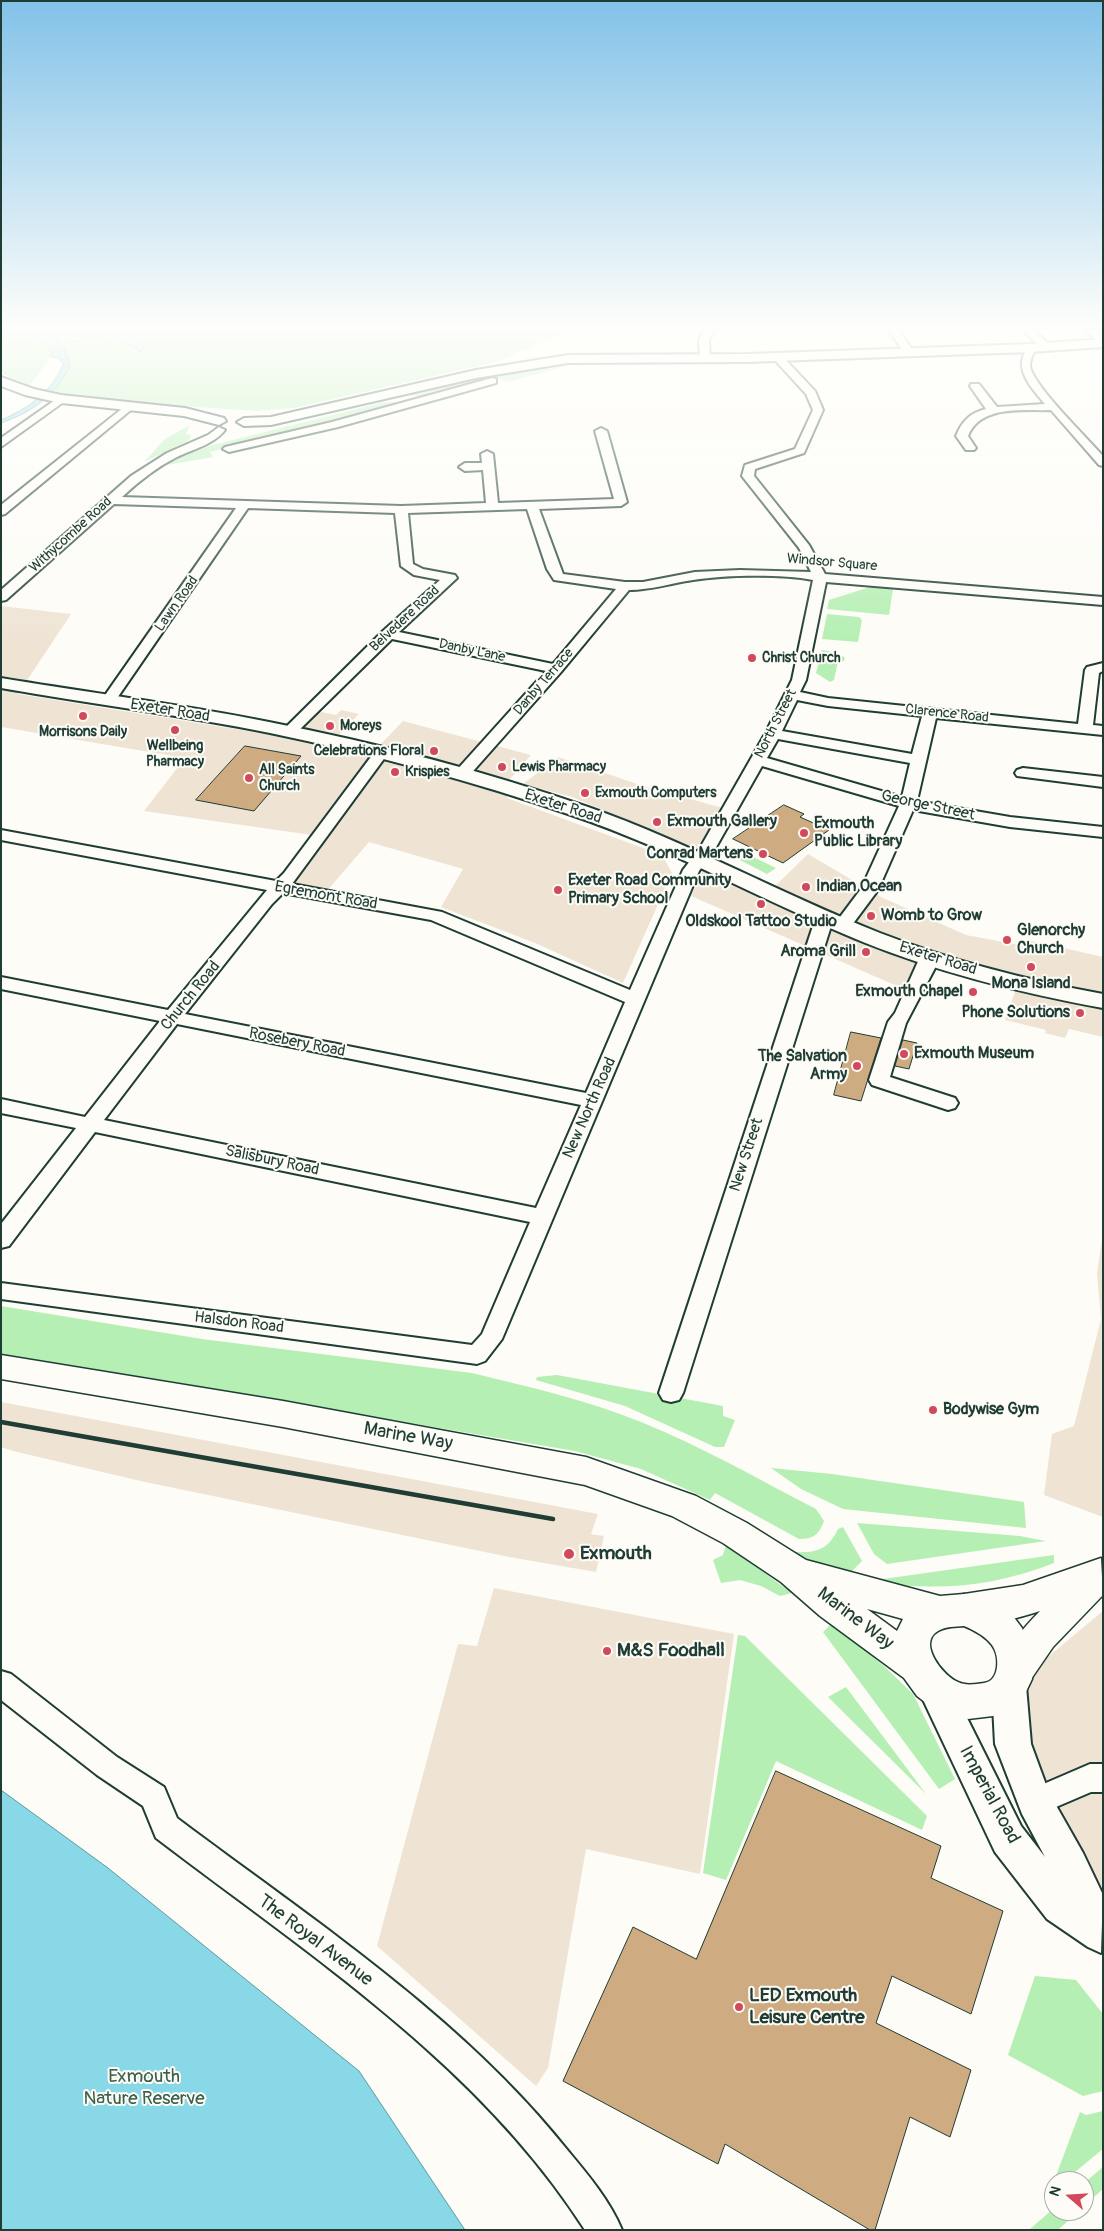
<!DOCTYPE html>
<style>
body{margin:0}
#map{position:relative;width:1104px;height:2231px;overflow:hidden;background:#fdfcf7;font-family:Pangolin,sans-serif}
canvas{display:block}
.frame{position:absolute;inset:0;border:2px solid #1f3d34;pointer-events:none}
.north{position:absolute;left:1044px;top:2171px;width:50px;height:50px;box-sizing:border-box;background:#fdfcf7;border:1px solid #a4b0a9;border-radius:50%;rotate:289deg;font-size:14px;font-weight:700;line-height:20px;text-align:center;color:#1f3d34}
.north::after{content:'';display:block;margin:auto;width:18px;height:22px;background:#d1495b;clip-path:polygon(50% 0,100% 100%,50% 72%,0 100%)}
</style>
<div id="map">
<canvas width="1104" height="2231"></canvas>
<div class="frame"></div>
<div class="north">N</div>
</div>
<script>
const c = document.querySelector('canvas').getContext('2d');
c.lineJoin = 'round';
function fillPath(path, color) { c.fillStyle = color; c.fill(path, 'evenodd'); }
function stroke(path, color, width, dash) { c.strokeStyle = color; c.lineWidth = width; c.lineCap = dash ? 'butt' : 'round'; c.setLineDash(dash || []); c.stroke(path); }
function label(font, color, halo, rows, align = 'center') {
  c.font = font + ' Pangolin,sans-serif'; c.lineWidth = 4; c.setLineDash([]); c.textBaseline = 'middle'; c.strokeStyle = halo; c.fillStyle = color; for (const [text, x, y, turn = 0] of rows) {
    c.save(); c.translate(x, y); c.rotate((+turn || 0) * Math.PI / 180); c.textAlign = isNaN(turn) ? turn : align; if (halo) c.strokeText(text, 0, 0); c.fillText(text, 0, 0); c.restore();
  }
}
const built = new Path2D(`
 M 1,606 L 71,614 L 18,694 L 285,737 L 316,711 L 336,715 L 341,710 L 359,714 L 337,737 L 379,746 L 403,721 L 531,755 L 509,780 L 507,798 L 662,855 L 672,873 L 623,983 L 535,943 L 441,907 L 463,869 L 369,842 L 326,892 L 290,886 L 326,837 L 144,811 L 185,758 L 1,727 Z
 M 558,757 L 643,786 L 723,808 L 697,849 L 572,797 L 523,784 Z
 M 808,854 L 881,897 L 966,935 L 1025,946 L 1028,940 L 1103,957 L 1103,1037 L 1069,1029 L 1065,1038 L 1045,1033 L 1046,1030 L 1005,1020 L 1016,989 L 925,961 L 906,990 L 691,896 L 704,868 L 765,896 Z
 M 1103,1233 L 1103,1517 L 1044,1495 L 1052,1434 L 1074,1426 L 1101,1319 L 1097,1273 Z
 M 1,1402 L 598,1514 L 591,1534 L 604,1536 L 596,1572 L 509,1557 L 145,1482 L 13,1451 L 1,1447 Z
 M 494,1588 L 734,1634 L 700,1874 L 586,1849 L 548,2068 L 536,2086 L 377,1946 L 458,1644 L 477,1646 Z
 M 1103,1611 L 1103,1889 L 1051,1812 L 1023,1721 L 1027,1680 L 1043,1661 Z`);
const green = new Path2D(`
 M 1,330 L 31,330 L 34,335 L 54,352 L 30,385 L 5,375 L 1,371 C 1,357 4,343 1,330 Z
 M 47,330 L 573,330 L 495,362 L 294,408 L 256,411 L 181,406 L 70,395 L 54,392 L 70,365 Z
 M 567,366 L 507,382 L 498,378 L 420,398 L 412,395 L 475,379 Z
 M 384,402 L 395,402 L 396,407 L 210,452 L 213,457 L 166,465 L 201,448 Z
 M 190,425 L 186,434 L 192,435 L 188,441 L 144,462 L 165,439 Z
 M 870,587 L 893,589 L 889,615 L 827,609 L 829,600 Z
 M 827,614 L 859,617 L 862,620 L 858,642 L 822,639 Z
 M 822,650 L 839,653 L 845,658 L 844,661 L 838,661 L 834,680 L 830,682 L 816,673 Z
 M 745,853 L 776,868 L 767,874 L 736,858 Z
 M 1,1306 L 202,1339 L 472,1373 C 529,1387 587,1400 641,1422 C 701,1446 758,1479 816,1509 L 824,1521 C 819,1535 813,1539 799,1539 L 715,1493 L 710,1500 L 641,1469 L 575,1451 L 1,1354 Z
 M 557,1375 L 723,1406 L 723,1416 L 735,1420 L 724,1447 L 715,1447 L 625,1406 L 536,1380 L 537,1377 Z
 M 771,1468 L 832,1474 L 1024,1502 L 1026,1528 L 843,1509 L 801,1489 Z
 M 857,1523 L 1020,1536 L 1046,1541 L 887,1564 L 874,1554 Z
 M 843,1527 L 862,1561 L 848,1575 L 807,1560 L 794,1552 C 817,1553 828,1550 838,1529 Z
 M 726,1545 L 792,1593 L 780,1596 L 761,1586 L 740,1580 L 721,1583 L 713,1560 L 723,1555 Z
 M 1054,1555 L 1054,1563 C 996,1586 942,1591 880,1583 L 883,1579 Z
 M 832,1623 L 885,1667 L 913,1694 L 955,1779 L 939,1789 L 823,1632 Z
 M 738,1635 L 745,1636 L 927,1816 L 922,1830 L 776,1761 L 726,1880 L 703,1873 Z
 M 846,1687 L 926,1794 L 828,1697 Z
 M 1035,1976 L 1076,1980 L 1103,2014 L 1103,2091 L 1083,2096 L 1008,2055 Z
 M 1103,2111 L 1103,2149 L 1064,2181 L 1054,2181 L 1080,2112 L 1086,2115 Z
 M 1103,2167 L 1103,2189 L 1084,2206 L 1084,2183 Z
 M 1054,2208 L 1054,2211 L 1079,2211 L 1058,2230 L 1029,2230 Z`);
const water = new Path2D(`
 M 31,330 C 35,330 43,329 47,331 C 60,335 67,354 70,365 C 56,396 32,412 1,423 L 1,420 C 29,408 52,392 63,364 L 58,358 L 51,357 L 53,352 L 41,342 Z
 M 105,330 L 130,330 L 132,336 L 144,345 L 143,350 L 141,352 L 112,334 L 72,342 L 110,333 Z
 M 1,1790 L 108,1868 L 359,2071 L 465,2230 L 1,2230 Z`);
const building = new Path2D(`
 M 245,746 L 301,756 L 254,811 L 196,800 Z
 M 784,805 L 804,814 L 800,817 L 829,830 L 783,863 L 733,839 Z
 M 851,1032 L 881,1038 L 861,1101 L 834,1095 Z
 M 903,1040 L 917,1043 L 909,1069 L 895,1066 Z
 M 776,1771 L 941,1846 L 931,1878 L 1003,1911 L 971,2014 L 892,1976 L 876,2023 L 971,2070 L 950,2137 L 910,2117 L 875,2230 L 870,2230 L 725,2144 L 718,2164 L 563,2081 L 633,1927 L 696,1959 Z`);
const minor = new Path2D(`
 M 704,330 L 714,330 L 709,340 L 710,359 L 705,362 L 700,359 L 699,340 Z
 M 889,330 L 899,330 L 913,351 L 912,353 L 904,353 Z
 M 1023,330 L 1034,330 L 1051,347 L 1042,349 Z
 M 1084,330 L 1095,330 L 1103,337 L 1103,345 Z
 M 1031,345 L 1036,348 C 1033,355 1028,363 1031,370 C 1040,392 1085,436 1103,456 L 1103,466 L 1099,465 L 1051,410 C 1023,411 980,405 968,436 L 976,448 L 974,450 L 966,450 L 956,436 C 962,421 970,413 986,409 L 970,386 L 971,384 L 979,384 L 997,407 L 1045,404 C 1033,390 1016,372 1024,354 C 1026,349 1026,347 1031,345 Z
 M 777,354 L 781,355 L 815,391 L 823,410 L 804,453 L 755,469 L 754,476 L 809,545 L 825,574 L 1103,597 L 1103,605 L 826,582 L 806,680 L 800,692 L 828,698 L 1078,724 L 1085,670 L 1087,667 L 1103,663 L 1103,671 L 1099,673 L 1093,725 L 1103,726 L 1103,735 L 936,718 L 917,801 L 1010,817 L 1103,827 L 1103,837 L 1010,827 L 913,810 L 878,890 L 849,929 L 837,929 L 834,925 L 861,889 L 899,806 L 762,766 L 715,849 L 699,871 L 502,1339 L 485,1361 L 477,1364 L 1,1299 L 1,1283 L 472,1345 L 482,1334 L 530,1222 L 95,1132 L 9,1246 L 1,1248 L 1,1224 L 76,1128 L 1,1113 L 1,1099 L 85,1117 L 160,1021 L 1,989 L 1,977 L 168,1010 L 267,890 L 1,840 L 1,830 L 276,881 L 284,873 L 376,750 L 386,750 L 389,753 L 386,756 L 292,884 L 442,912 L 630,990 L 683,870 L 700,848 L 765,734 L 792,680 L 813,580 C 781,574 726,575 693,580 C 672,583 651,590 629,590 L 561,672 L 467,778 L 455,778 L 453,775 L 455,772 L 546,671 L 392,639 L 294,735 L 284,735 L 281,732 L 383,631 L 440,580 L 414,575 L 401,566 L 395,513 L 248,508 L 113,704 L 108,705 L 101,701 L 236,508 L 114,504 L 6,600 L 1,601 L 1,590 L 131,476 L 167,453 L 208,435 L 219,427 L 225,430 C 213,445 193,449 177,457 C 157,467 138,482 122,497 L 401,506 L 486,503 L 483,470 L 465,471 L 459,467 L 465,463 L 482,463 L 481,454 L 487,451 L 493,454 L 498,503 L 614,499 L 595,431 L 601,428 L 607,431 L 627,502 L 621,506 L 539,509 L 563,574 L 625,582 L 643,582 L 695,572 L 740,570 L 811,572 L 799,548 L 742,476 L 745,465 L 795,449 L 813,410 L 806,394 L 772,357 ZM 527,509 L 547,569 L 554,580 L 616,589 L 553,664 L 399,632 L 457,578 L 455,575 L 423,569 L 413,564 L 408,513 ZM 797,700 L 828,706 L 922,716 L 912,754 L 782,731 ZM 778,739 L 910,763 L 902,797 L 767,758 ZM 283,893 L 431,920 L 625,1002 L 586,1093 L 185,1014 L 272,904 ZM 177,1024 L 581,1105 L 536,1208 L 104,1120 Z
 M 492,378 L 496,379 L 496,383 L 338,427 L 229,452 L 223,449 L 225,447 L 332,422 Z
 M 61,396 L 65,397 L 65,401 L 1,447 L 1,438 Z
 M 128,404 L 132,405 L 132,409 L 5,514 L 1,515 L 1,505 Z
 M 1023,768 L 1103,777 L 1103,787 L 1017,776 L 1015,773 L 1017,770 Z
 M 828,913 L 834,914 L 837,918 L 831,926 L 683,1393 L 679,1400 L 671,1402 L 663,1400 L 659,1393 L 813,926 L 822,914 Z
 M 929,952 L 935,953 L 938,957 L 935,968 L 906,1023 L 890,1077 L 955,1098 L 958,1103 L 955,1108 L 948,1110 L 872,1085 L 869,1080 L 888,1022 L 895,1013 L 920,957 L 923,953 Z
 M 1,1671 L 11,1674 L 117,1757 L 164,1787 L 177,1818 C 314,1921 462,2017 569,2152 C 589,2176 610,2201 622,2230 L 585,2230 C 480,2065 308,1954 156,1838 L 143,1806 L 97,1775 L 1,1700 Z
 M 1090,1764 L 1103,1764 L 1103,1792 L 1091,1792 L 1035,1816 L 1025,1812 L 1021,1802 L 1025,1792 Z`);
const tertiary = new Path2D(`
 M 1103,339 L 1103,347 L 1031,352 L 747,362 L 568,363 L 476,378 L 271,425 L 244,426 L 237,422 L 244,418 L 271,417 L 476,370 L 568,355 L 747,354 L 1031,344 Z
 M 1,377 L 34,389 L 61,395 L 185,408 L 224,418 L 226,421 L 219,425 L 184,416 L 61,403 L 25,395 L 1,386 Z
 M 1,678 C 91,693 181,704 269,722 C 377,743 484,771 588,807 C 688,842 781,894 880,933 C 952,961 1027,980 1103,994 L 1103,1008 C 1021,993 940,973 863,942 C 765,902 672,849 571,815 C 473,781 372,754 270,733 C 181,715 91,704 1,688 Z
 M 1009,1670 L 1021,1675 L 1026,1686 L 1031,1744 L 1049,1793 L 1083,1853 L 1103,1895 L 1101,1953 L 1088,1947 L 1047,1919 L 995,1852 L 918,1689 L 923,1678 L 935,1673 L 947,1678 L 1021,1826 L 1045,1857 L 1022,1814 L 995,1744 L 992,1686 L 997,1675 Z`);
const secondary = new Path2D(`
 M 1101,1558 L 1103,1595 L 1053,1647 L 1029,1682 L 1016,1687 L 1003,1682 L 997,1670 C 1007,1648 1023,1628 1040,1611 C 1016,1619 975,1630 951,1621 L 946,1610 L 951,1599 L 964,1594 L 1023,1585 Z`);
const trunk = new Path2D(`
 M 1,1355 L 283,1401 L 586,1457 L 696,1496 L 747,1523 L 806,1560 L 940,1596 L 964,1594 L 998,1607 L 1013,1616 L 1022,1628 L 1034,1659 L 1032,1679 L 1022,1700 L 1016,1707 L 993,1716 L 968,1719 L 934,1709 L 917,1696 L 904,1678 L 820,1616 L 781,1582 L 723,1543 L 672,1516 L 585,1485 L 283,1427 L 1,1379 ZM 867,1609 L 903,1619 L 897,1631 ZM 964,1626 C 974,1630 985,1636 992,1645 C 1000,1656 1000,1681 984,1683 C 975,1684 966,1686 958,1682 C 943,1676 917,1643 938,1631 C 946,1626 955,1627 964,1626 Z`);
const rail = new Path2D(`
 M 1,1422 L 553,1519`);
const markers = [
 [752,658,5,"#d1495b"],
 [83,716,5,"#d1495b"],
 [330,726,5,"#d1495b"],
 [175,730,5,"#d1495b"],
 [434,751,5,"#d1495b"],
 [502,767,5,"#d1495b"],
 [395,772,5,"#d1495b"],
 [249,778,5,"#d1495b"],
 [585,793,5,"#d1495b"],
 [657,822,5,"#d1495b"],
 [804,833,5,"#d1495b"],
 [763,854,5,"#d1495b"],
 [806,887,5,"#d1495b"],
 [558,890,5,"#d1495b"],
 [761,904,5,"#d1495b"],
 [871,916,5,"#d1495b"],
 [1007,940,5,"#d1495b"],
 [866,952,5,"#d1495b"],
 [1031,967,5,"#d1495b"],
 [973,992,5,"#d1495b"],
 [1080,1013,5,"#d1495b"],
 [904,1054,5,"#d1495b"],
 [857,1066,5,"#d1495b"],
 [933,1410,5,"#d1495b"],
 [569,1554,6,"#d1495b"],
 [607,1651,5,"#d1495b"],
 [739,2007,5,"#d1495b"]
];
const farStreetnames = [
 ["Withycombe Road",71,535,-42],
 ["Windsor Square",832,563,5],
 ["Lawn Road",177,604,-55],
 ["Belvedere Road",405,619,-43],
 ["Danby Lane",472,651,12],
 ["Danby Terrace",544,682,-49],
 ["Clarence Road",947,714,6],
 ["North Street",776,724,-63]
];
const farPoinames = [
 ["Christ Church",762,658],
 ["Moreys",340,726],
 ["Morrisons Daily",83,732,"center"],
 ["Wellbeing",175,746,"center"],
 ["Pharmacy",175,762,"center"],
 ["Celebrations Floral",424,751,"right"],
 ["Lewis Pharmacy",512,767],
 ["All Saints",259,770],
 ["Church",259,786],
 ["Krispies",405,772],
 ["Exmouth Computers",595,793]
];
const streetNames = [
 ["Exeter Road",170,711,9],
 ["George Street",928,806,12],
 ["Exeter Road",563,807,18],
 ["Egremont Road",326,896,10],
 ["Exeter Road",938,959,17],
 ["Church Road",191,996,-51],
 ["Rosebery Road",297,1043,11],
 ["New North Road",590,1108,-66],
 ["New Street",747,1155,-72],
 ["Salisbury Road",272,1161,12],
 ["Halsdon Road",239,1323,7]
];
const poiNames = [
 ["Exmouth Gallery",667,822],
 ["Exmouth",814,824],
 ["Public Library",814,842],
 ["Conrad Martens",753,854,"right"],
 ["Exeter Road Community",568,881],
 ["Primary School",568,899],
 ["Indian Ocean",816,887],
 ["Womb to Grow",881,916],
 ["Oldskool Tattoo Studio",761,922,"center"],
 ["Glenorchy",1017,931],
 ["Church",1017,949],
 ["Aroma Grill",856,952,"right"],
 ["Mona Island",1031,984,"center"],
 ["Exmouth Chapel",963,992,"right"],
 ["Phone Solutions",1070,1013,"right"],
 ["Exmouth Museum",914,1054],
 ["The Salvation",847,1057,"right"],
 ["Army",847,1075,"right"],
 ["Bodywise Gym",943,1410]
];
const nearStreetnames = [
 ["Marine Way",408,1437,10],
 ["Marine Way",855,1619,37],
 ["Imperial Road",989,1795,62],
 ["The Royal Avenue",315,1941,37]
];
const nearPoinames = [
 ["Exmouth",580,1554],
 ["M&S Foodhall",617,1651],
 ["LED Exmouth",749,1996],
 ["Leisure Centre",749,2018]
];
const nearParknames = [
 ["Exmouth",144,2077],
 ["Nature Reserve",144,2099]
];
fillPath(built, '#efe4d4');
fillPath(green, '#b5efb3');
fillPath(water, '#89d8e7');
stroke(water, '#5f9a9f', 1);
fillPath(building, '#cfab81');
stroke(building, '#1f3d34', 1);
stroke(minor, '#1f3d34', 4);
stroke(tertiary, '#1f3d34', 4);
stroke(secondary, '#1f3d34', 3);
stroke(trunk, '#1f3d34', 3);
fillPath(minor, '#fdfcf7');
fillPath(tertiary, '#fdfcf7');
fillPath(secondary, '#fdfcf7');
fillPath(trunk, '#fdfcf7');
stroke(rail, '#1f3d34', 4.5);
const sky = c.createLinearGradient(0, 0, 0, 643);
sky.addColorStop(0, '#82c2e8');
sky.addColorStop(0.51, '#fefefb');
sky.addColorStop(1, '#fefefb00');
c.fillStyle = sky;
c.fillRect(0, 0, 1104, 643);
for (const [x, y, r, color] of markers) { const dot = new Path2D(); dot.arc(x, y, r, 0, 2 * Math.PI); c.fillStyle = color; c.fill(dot); stroke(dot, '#fdfcf7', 2); }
label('14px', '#1f3d34', '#fdfcf7', farStreetnames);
label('bold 14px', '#1f3d34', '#fdfcf7', farPoinames, 'left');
label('16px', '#1f3d34', '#fdfcf7', streetNames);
label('bold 16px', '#1f3d34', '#fdfcf7', poiNames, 'left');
label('19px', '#1f3d34', '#fdfcf7', nearStreetnames);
label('bold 19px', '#1f3d34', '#fdfcf7', nearPoinames, 'left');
label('19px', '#3d614d', '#fdfcf7', nearParknames);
</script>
